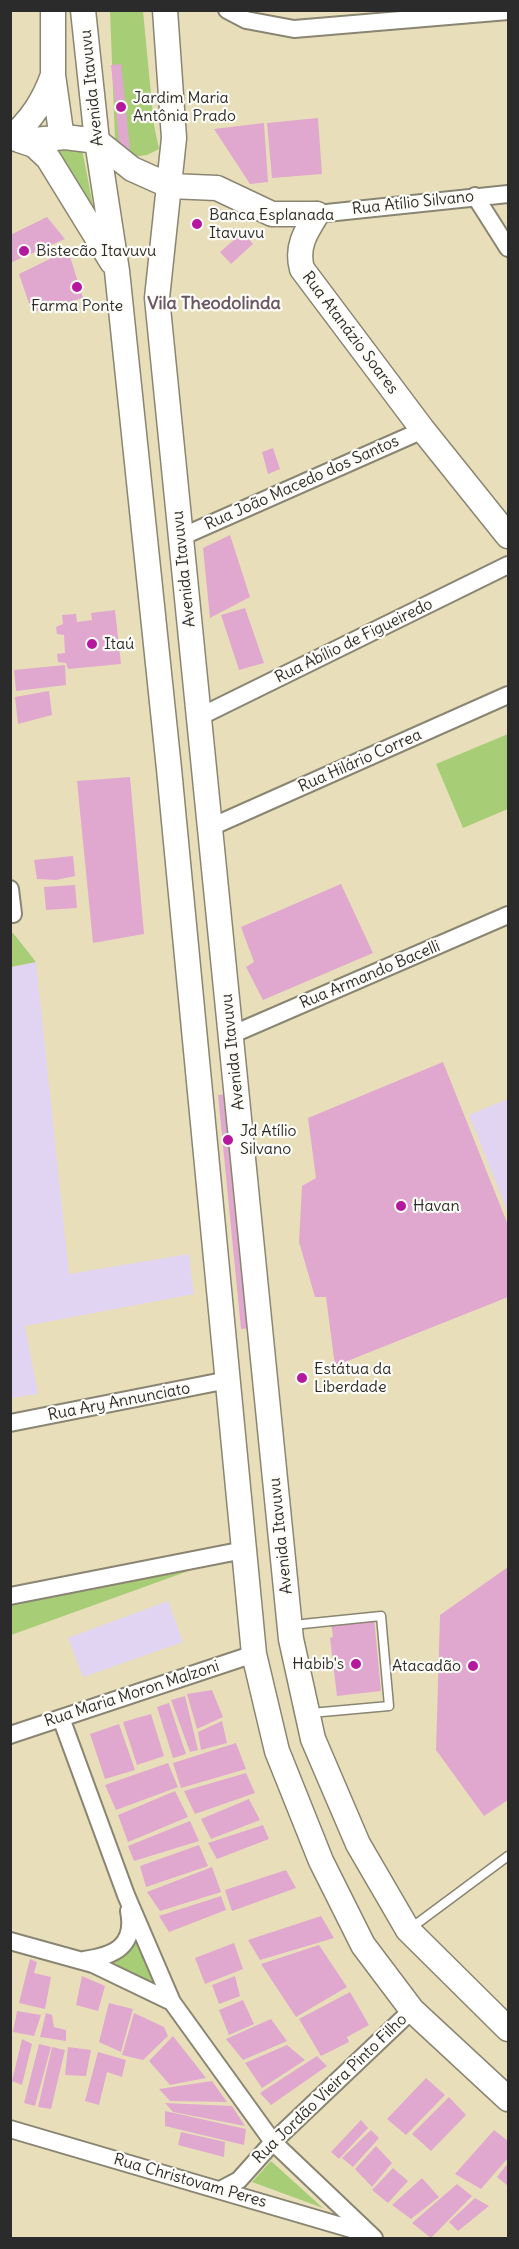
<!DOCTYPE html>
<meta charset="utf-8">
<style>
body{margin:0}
#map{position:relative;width:519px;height:2249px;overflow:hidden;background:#e8dfba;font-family:Delius,sans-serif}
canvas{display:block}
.frame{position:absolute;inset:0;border:12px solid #2b2b2b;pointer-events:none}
</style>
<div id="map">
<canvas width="519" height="2249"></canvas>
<div class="frame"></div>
</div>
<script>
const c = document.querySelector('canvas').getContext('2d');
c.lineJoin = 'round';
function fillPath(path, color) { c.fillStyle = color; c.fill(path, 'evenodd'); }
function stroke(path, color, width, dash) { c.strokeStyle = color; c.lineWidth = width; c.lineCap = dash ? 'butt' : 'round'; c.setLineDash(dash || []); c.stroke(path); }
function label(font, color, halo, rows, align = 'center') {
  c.font = font + ' Delius,sans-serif'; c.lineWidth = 4.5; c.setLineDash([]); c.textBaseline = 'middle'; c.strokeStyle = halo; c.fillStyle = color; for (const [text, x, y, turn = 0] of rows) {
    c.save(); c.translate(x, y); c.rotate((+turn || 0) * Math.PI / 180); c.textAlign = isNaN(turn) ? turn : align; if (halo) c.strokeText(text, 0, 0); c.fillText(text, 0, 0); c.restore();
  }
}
const built = new Path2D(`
 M 36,962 L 69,1274 L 189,1254 L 194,1294 L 25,1326 L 38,1394 L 11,1398 L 11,967 Z
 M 508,1099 L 508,1213 L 469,1115 Z
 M 168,1601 L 183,1642 L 83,1677 L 68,1638 Z`);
const green = new Path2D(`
 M 110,11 L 143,11 L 154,125 L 159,149 L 147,155 L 131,157 L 115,140 Z
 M 81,144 L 94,211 L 53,146 Z
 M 508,734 L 508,809 L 463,828 L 436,764 Z
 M 13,933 L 36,962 L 11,967 L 11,934 Z
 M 219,1560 L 11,1635 L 11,1602 Z
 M 136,1937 L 157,1989 L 111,1961 Z
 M 271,2161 L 323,2208 L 252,2182 Z`);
const building = new Path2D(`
 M 121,64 L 130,149 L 120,150 L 111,65 Z
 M 318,118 L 322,174 L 272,178 L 267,123 Z
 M 264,123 L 268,182 L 250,184 L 214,129 Z
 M 47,217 L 65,239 L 10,263 L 10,235 Z
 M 243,232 L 253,244 L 231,264 L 220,252 Z
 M 68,250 L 83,298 L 32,312 L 19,274 Z
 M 273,448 L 280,469 L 268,474 L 262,452 Z
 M 230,535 L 250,597 L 210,618 L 203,548 Z
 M 245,608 L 264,663 L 239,670 L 221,615 Z
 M 115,610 L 121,664 L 68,669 L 66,663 L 58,662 L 57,654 L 65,653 L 64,635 L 57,634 L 56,627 L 63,624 L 62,615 L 76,614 L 77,622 L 92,620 L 91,613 Z
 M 65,665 L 66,685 L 16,691 L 14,670 Z
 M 49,691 L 52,715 L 18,724 L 15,697 Z
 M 130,777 L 144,934 L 93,943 L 77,781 Z
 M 73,856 L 75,876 L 56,880 L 37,879 L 34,860 Z
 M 341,884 L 373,953 L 263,1000 L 246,967 L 254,962 L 241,927 Z
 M 75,885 L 77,908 L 46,910 L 44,887 Z
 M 443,1062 L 508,1225 L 508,1297 L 335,1366 L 326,1297 L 315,1297 L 299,1242 L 302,1186 L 316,1178 L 308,1118 Z
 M 229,1094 L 251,1328 L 241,1329 L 218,1095 Z
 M 508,1567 L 508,1800 L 484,1816 L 436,1750 L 440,1615 Z
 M 374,1618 L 381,1691 L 337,1696 L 330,1638 L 333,1637 L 331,1622 Z
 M 212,1690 L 223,1717 L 197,1729 L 187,1694 Z
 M 185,1696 L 198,1750 L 190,1752 L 171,1700 Z
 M 169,1703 L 186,1754 L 173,1758 L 157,1707 Z
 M 151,1714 L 164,1756 L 137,1765 L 123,1722 Z
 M 222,1721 L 227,1743 L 201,1750 L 198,1732 Z
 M 119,1724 L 135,1770 L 105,1779 L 90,1734 Z
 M 236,1743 L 246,1769 L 181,1788 L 173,1763 Z
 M 168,1763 L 178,1787 L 116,1810 L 105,1785 Z
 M 246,1773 L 255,1793 L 195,1814 L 184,1791 Z
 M 175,1791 L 188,1817 L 128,1842 L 118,1815 Z
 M 249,1799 L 260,1820 L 211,1839 L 201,1819 Z
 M 190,1821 L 199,1841 L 134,1861 L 128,1846 Z
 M 263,1825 L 269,1839 L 217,1859 L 208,1843 Z
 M 199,1845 L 208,1866 L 146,1887 L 140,1866 Z
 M 212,1867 L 221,1892 L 160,1911 L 147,1892 Z
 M 286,1870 L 296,1888 L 232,1911 L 225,1890 Z
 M 221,1896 L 226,1910 L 169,1932 L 159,1916 Z
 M 321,1916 L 334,1938 L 260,1960 L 248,1940 Z
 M 234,1943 L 243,1969 L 205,1984 L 195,1958 Z
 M 319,1945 L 347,1987 L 296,2017 L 261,1964 Z
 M 30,1959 L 37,1962 L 34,1973 L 51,1977 L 45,2009 L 19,2003 Z
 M 82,1976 L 105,1986 L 98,2011 L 76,2005 Z
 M 235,1976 L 240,1996 L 219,2004 L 212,1985 Z
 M 350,1992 L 369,2025 L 347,2037 L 349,2042 L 321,2056 L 299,2019 Z
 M 243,2000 L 254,2024 L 229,2035 L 219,2010 Z
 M 109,2003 L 133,2009 L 121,2052 L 99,2042 Z
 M 17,2011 L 41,2015 L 34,2036 L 13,2032 Z
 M 46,2013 L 52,2015 L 54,2027 L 66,2030 L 66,2041 L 40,2037 Z
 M 134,2013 L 164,2027 L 168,2036 L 143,2060 L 122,2055 Z
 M 271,2019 L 287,2041 L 243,2060 L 226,2039 Z
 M 173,2036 L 206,2078 L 170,2085 L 149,2061 Z
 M 22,2039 L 32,2044 L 22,2085 L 12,2081 Z
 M 39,2044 L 51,2047 L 35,2106 L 24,2103 Z
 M 287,2045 L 305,2060 L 262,2088 L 245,2063 Z
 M 52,2047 L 65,2050 L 51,2109 L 38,2107 Z
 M 68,2047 L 91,2050 L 86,2076 L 65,2075 Z
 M 98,2052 L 126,2060 L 122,2077 L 107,2072 L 99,2105 L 85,2101 Z
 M 317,2056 L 327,2066 L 271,2105 L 260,2093 Z
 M 426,2078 L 445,2095 L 406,2135 L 387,2119 Z
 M 212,2081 L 227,2102 L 170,2101 L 159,2089 Z
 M 449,2097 L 466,2115 L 431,2151 L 412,2134 Z
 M 165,2103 L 232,2106 L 245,2126 L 173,2112 Z
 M 165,2111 L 246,2129 L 244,2145 L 165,2126 Z
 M 361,2120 L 368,2128 L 339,2159 L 331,2152 Z
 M 371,2130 L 379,2138 L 353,2167 L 342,2158 Z
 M 494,2130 L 508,2141 L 508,2158 L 481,2189 L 455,2174 Z
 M 181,2132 L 225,2142 L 224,2157 L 178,2145 Z
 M 376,2146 L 392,2163 L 372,2187 L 355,2169 Z
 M 508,2163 L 508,2186 L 497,2177 Z
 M 393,2168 L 408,2181 L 388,2203 L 372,2190 Z
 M 422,2178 L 439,2197 L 411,2219 L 392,2205 Z
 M 457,2184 L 472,2196 L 431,2238 L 412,2223 Z
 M 475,2198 L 489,2206 L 458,2231 L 449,2222 Z`);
const lane = new Path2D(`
 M 293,1625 L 381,1616 L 389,1706 L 311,1713
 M 411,1928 L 508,1856`);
const street = new Path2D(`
 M 227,10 L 246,20 L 294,29 L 508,11
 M 475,196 L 508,248
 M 317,214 L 508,194
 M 181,537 L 423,430
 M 199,717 L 508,565
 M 211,827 L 508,695
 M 10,889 L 13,914
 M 231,1035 L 508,915
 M 10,1423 L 228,1380
 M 10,1596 L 244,1550
 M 61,1718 L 126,1895 L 172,2002 L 273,2142 L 374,2238
 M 10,1735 L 254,1654
 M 10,1941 L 93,1964 L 172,2002
 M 84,1960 C 114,1956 136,1946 129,1911
 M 10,2129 L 365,2233
 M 220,2190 L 239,2180 L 273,2142 L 412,2010`);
const secondary = new Path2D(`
 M 53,10 L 53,75 L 61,132 L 65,137
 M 83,10 L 97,141 L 117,271 L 169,769 L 254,1654 L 277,1751 L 321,1861 L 363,1945 L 412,2010 L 508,2099
 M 165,10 L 174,138 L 157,298 L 291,1639 L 313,1739 L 358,1844 L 408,1930 L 508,2029
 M 10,139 C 31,120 44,101 53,75
 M 19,140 L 34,145 L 48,158 L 112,262
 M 24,141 L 65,137 L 97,141 L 132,169 L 170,186 L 217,188 L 272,214 L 317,214
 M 317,214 C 305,233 296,247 302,269 L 423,430 L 508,536`);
const markers = [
 [121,107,6,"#b5179e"],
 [197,224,6,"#b5179e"],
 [24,251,6,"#b5179e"],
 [77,287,6,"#b5179e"],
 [92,644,6,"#b5179e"],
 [228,1140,6,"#b5179e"],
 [401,1206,6,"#b5179e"],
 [302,1378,6,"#b5179e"],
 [356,1664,6,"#b5179e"],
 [473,1666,6,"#b5179e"]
];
const streetNames = [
 ["Avenida Itavuvu",92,88,-96],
 ["Rua Atílio Silvano",413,203,-6],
 ["Rua Atanázio Soares",350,333,53],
 ["Rua João Macedo dos Santos",302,483,-24],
 ["Avenida Itavuvu",184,569,-96],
 ["Rua Abílio de Figueiredo",354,641,-26],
 ["Rua Hilário Correa",360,761,-24],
 ["Rua Armando Bacelli",370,975,-23],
 ["Avenida Itavuvu",233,1052,-96],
 ["Rua Ary Annunciato",119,1402,-11],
 ["Avenida Itavuvu",281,1536,-96],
 ["Rua Maria Moron Malzoni",132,1694,-18],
 ["Rua Jordão Vieira Pinto Filho",330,2089,-44],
 ["Rua Christovam Peres",190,2181,16]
];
const poiNames = [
 ["Jardim Maria",133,98],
 ["Antônia Prado",133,116],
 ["Banca Esplanada",209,215],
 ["Itavuvu",209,233],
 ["Bistecão Itavuvu",36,251],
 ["Farma Ponte",77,306,"center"],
 ["Itaú",104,644],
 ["Jd Atílio",240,1131],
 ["Silvano",240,1149],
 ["Havan",413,1206],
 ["Estátua da",314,1369],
 ["Liberdade",314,1387],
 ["Habib's",344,1664,"right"],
 ["Atacadão",461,1666,"right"]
];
const neighbourhoodNames = [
 ["Vila Theodolinda",214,304]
];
fillPath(built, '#e1d4f3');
fillPath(green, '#a8cd77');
fillPath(building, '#e0a8ce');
stroke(lane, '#8a8572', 11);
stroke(street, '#8a8572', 20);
stroke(secondary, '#8a8572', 27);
stroke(lane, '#fff', 8);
stroke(street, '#fff', 16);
stroke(secondary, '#fff', 24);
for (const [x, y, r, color] of markers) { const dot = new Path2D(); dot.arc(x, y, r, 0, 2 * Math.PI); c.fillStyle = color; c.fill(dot); stroke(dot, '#fdfcf7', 2); }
label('16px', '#2b2b2b', '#fdfcf7', streetNames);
label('16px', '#2b2b2b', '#fdfcf7', poiNames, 'left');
label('bold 18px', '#6a5764', '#fdfcf7', neighbourhoodNames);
</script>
